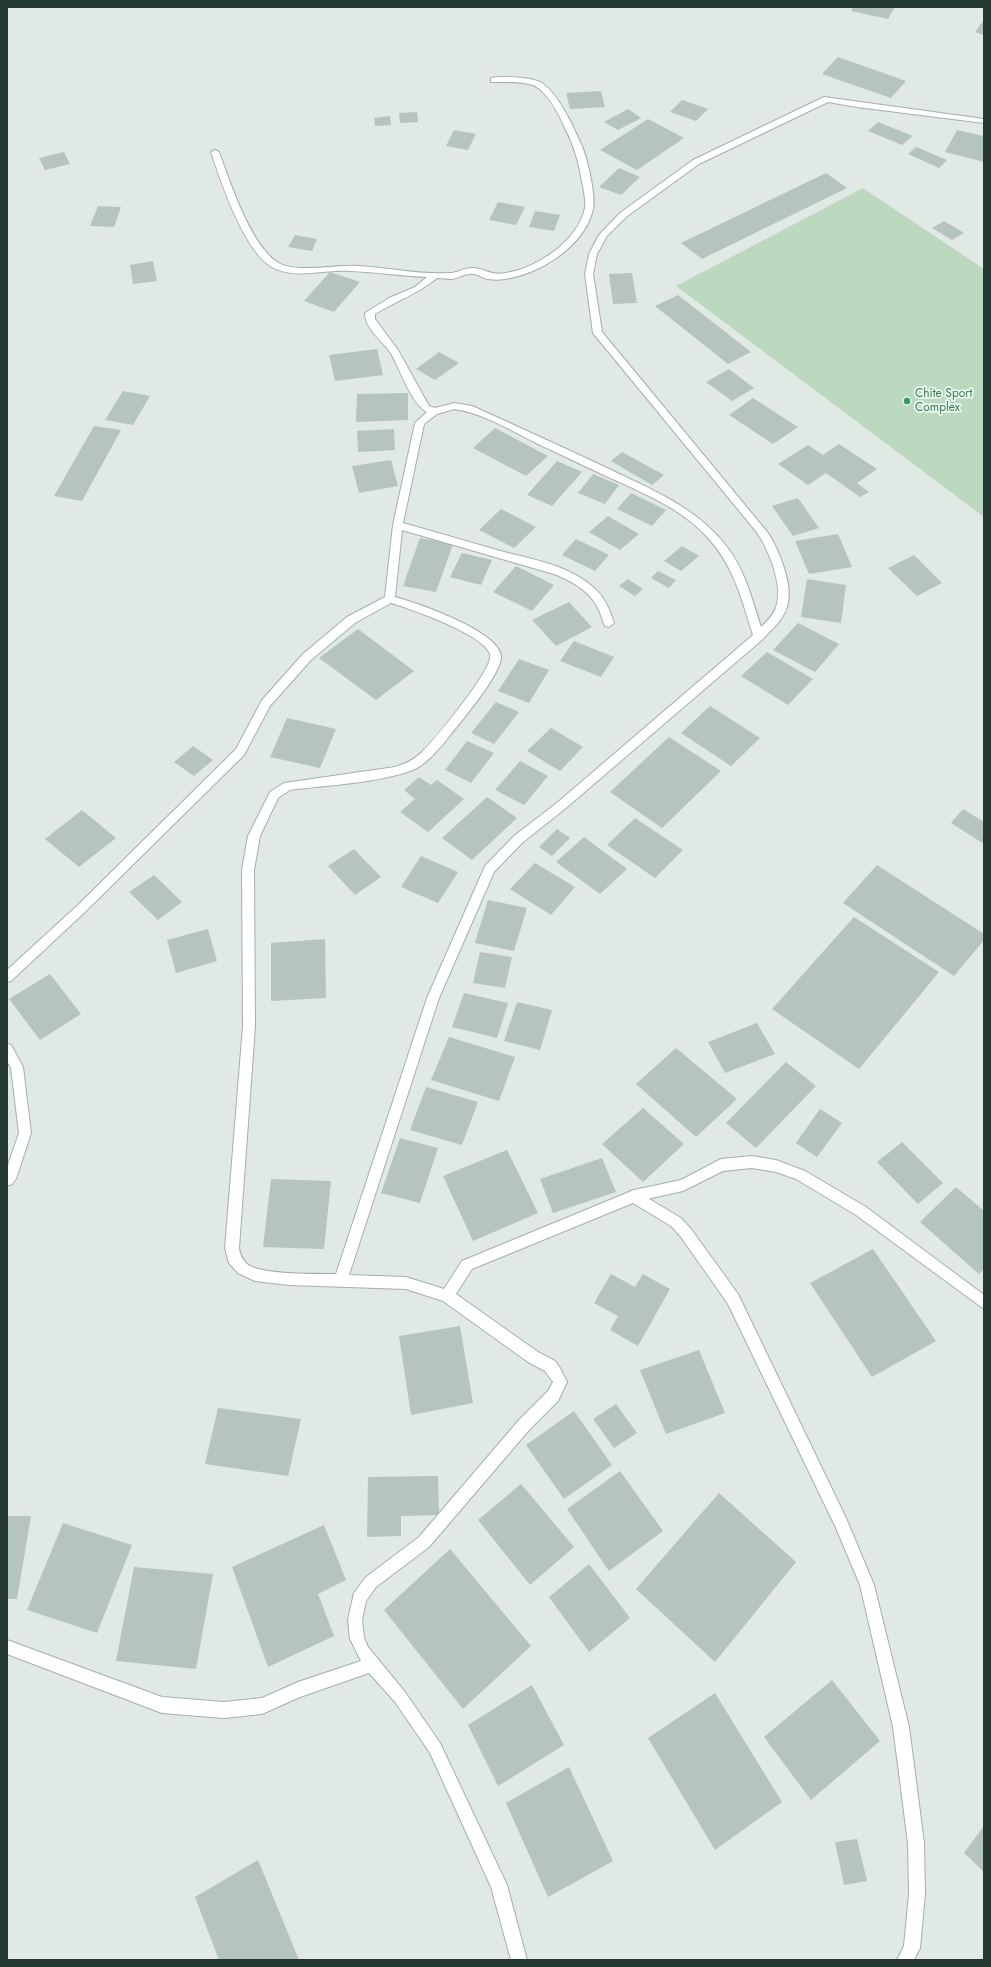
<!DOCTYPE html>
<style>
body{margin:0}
#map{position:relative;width:991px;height:1967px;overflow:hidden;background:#e0e9e4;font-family:Jost,sans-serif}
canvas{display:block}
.frame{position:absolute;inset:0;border:8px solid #223830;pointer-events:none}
</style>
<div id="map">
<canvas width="991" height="1967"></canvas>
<div class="frame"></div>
</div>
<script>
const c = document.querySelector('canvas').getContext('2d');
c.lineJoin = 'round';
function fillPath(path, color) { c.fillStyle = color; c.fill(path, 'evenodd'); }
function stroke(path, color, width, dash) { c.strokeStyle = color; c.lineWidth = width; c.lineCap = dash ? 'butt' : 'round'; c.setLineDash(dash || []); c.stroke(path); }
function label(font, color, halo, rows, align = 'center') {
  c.font = font + ' Jost,sans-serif'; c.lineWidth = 3.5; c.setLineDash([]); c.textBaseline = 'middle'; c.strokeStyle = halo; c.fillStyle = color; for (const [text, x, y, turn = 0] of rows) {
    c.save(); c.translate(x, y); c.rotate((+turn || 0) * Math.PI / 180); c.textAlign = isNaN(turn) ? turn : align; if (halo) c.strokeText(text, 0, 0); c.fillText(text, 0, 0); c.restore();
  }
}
const green = new Path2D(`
 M 863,188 L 984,269 L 984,517 L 676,286 Z`);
const building = new Path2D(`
 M 853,7 L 895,7 L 888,19 L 851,11 Z
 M 984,20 L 984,35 L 975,32 Z
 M 838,57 L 906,81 L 891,98 L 822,74 Z
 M 601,91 L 605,107 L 570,109 L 566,93 Z
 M 682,100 L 708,109 L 696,121 L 670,112 Z
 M 628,109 L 641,118 L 618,130 L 604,122 Z
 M 417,112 L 418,122 L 400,123 L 399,113 Z
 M 390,116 L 391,125 L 375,126 L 374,118 Z
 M 648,119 L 684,138 L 637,170 L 600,150 Z
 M 878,122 L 913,136 L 902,145 L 868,131 Z
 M 454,130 L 476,134 L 468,150 L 446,146 Z
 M 957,130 L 984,136 L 984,162 L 945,152 Z
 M 916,147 L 947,160 L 939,168 L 908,154 Z
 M 64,152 L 70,164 L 45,170 L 39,158 Z
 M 619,168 L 640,177 L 621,195 L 599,187 Z
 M 826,173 L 847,188 L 702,259 L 681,243 Z
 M 498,202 L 525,207 L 516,225 L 489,220 Z
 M 98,206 L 121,207 L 114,227 L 90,226 Z
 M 535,211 L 560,215 L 554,231 L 529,227 Z
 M 944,221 L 964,233 L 952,240 L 932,228 Z
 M 295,235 L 317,239 L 312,251 L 288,247 Z
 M 153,261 L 157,281 L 133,284 L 130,265 Z
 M 330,272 L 360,282 L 334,312 L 304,301 Z
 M 632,273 L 637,303 L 613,304 L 609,274 Z
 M 678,295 L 751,352 L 728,364 L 655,306 Z
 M 377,349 L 383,375 L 335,381 L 329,355 Z
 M 439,352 L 459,363 L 435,380 L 416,369 Z
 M 729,369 L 754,388 L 732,401 L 706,382 Z
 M 123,391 L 150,396 L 133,425 L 105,420 Z
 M 408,393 L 408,420 L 356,422 L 357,394 Z
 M 753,398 L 798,427 L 773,444 L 729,415 Z
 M 94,426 L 121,430 L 82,501 L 54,496 Z
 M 495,428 L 548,456 L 526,476 L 473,448 Z
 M 394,429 L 395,450 L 358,452 L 357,431 Z
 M 839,444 L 877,469 L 857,483 L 869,492 L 860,497 L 826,473 L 808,485 L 778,464 L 808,445 L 823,455 Z
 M 622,452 L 664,475 L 652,485 L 611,461 Z
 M 391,460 L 398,486 L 359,493 L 352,466 Z
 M 557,461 L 582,472 L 552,506 L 527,495 Z
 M 593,474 L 619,485 L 605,504 L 578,493 Z
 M 631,493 L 666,510 L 652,526 L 617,509 Z
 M 798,498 L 819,528 L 793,536 L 772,506 Z
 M 501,509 L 536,527 L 514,548 L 479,530 Z
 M 608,516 L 639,534 L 620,550 L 589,532 Z
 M 838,534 L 852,567 L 809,574 L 795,541 Z
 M 420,538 L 453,544 L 436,592 L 403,586 Z
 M 576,539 L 609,555 L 595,571 L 562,555 Z
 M 682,546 L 699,556 L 681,571 L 664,561 Z
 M 462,553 L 492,560 L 481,585 L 450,577 Z
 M 914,555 L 942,583 L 917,596 L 888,568 Z
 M 516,566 L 554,585 L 532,611 L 493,592 Z
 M 658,571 L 676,580 L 669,588 L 651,578 Z
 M 628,579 L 643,589 L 635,596 L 619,586 Z
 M 807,579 L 846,585 L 841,623 L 801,617 Z
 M 569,602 L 592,627 L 556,646 L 532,620 Z
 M 798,623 L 839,644 L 815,672 L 773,650 Z
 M 358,629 L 414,671 L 376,700 L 319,658 Z
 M 574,641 L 614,657 L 601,677 L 560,661 Z
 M 767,652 L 813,679 L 788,705 L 741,676 Z
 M 519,659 L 549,670 L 529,703 L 498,691 Z
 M 496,702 L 519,712 L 494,744 L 471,733 Z
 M 710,706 L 760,738 L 731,766 L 681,733 Z
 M 287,718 L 336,729 L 320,768 L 270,757 Z
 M 551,728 L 583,747 L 560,771 L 527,751 Z
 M 669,737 L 721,771 L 662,828 L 610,792 Z
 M 467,741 L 494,753 L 471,783 L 445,770 Z
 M 193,746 L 213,760 L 194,776 L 174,762 Z
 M 520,761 L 548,776 L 524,805 L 495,790 Z
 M 419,777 L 431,785 L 437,780 L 464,799 L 428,832 L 400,812 L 415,799 L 404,790 Z
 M 487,797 L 517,818 L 472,860 L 442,838 Z
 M 963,809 L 984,822 L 984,844 L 951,823 Z
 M 82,810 L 116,838 L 79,867 L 45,839 Z
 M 635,818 L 683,850 L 655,878 L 607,845 Z
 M 557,829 L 570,838 L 552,856 L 539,847 Z
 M 584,837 L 627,869 L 600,894 L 556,862 Z
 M 354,849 L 381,877 L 355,895 L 328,866 Z
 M 421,856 L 458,872 L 438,903 L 401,887 Z
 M 535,863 L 575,887 L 551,915 L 510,889 Z
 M 877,865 L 984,934 L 984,940 L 954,976 L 843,903 Z
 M 154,875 L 182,902 L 158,920 L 129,892 Z
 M 488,900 L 527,908 L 514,951 L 475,943 Z
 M 854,917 L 939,972 L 859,1069 L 772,1009 Z
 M 208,929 L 217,961 L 176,973 L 167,940 Z
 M 325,939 L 326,998 L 271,1001 L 271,943 Z
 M 480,952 L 512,957 L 505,988 L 473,983 Z
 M 50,974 L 81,1014 L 40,1040 L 9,999 Z
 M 464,993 L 508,1003 L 497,1038 L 452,1027 Z
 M 517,1002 L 552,1010 L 540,1050 L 504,1041 Z
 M 757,1023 L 775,1054 L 725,1073 L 708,1042 Z
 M 449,1037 L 515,1057 L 499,1101 L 431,1080 Z
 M 676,1048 L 737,1099 L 696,1137 L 636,1084 Z
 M 786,1062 L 816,1086 L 756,1148 L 726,1123 Z
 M 426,1087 L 478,1102 L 462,1145 L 410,1130 Z
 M 643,1108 L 684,1144 L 643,1182 L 602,1144 Z
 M 820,1109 L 842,1123 L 817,1157 L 796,1143 Z
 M 400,1138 L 438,1148 L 420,1203 L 381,1193 Z
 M 902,1142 L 943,1183 L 918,1204 L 877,1162 Z
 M 507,1150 L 538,1213 L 473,1241 L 443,1176 Z
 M 602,1158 L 616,1192 L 553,1213 L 540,1179 Z
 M 271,1179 L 331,1181 L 324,1249 L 263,1247 Z
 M 956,1187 L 984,1211 L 984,1269 L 979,1274 L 920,1222 Z
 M 873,1249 L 936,1341 L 872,1377 L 810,1283 Z
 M 611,1274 L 635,1287 L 643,1274 L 670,1289 L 638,1346 L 610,1330 L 618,1316 L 594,1303 Z
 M 460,1326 L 473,1403 L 411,1415 L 399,1336 Z
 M 699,1350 L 725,1413 L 666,1434 L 640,1370 Z
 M 616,1404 L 637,1433 L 614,1448 L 593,1419 Z
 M 218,1408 L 301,1419 L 288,1476 L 205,1464 Z
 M 574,1411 L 612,1465 L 564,1499 L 526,1445 Z
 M 620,1471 L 663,1531 L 609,1571 L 567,1509 Z
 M 438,1476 L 439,1515 L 401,1516 L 401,1536 L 367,1537 L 368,1477 Z
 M 521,1484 L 574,1547 L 530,1585 L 478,1520 Z
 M 719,1493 L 796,1562 L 715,1662 L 636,1589 Z
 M 7,1516 L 31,1516 L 17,1599 L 7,1599 Z
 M 63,1523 L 132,1545 L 97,1633 L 27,1610 Z
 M 324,1525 L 346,1580 L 318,1594 L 334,1636 L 268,1667 L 232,1567 Z
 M 450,1549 L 531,1646 L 463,1709 L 384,1610 Z
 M 589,1564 L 630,1618 L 589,1652 L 549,1597 Z
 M 134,1567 L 213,1574 L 196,1669 L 116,1661 Z
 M 832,1680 L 880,1741 L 811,1800 L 764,1737 Z
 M 532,1685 L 564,1745 L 498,1786 L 468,1725 Z
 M 715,1693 L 782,1802 L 715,1850 L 648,1738 Z
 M 569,1767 L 613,1861 L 548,1897 L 506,1803 Z
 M 984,1826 L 984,1872 L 964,1853 Z
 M 857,1839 L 867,1881 L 844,1885 L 835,1842 Z
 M 258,1860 L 299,1960 L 219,1960 L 195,1897 Z`);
const service = new Path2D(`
 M 752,1156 L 776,1160 L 805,1171 L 866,1207 L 984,1295 L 984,1309 L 856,1215 L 796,1179 L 776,1172 L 752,1168 L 723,1171 L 683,1191 L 634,1202 L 629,1200 L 628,1196 L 629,1192 L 634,1190 L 681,1180 L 721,1159 Z`);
const minor = new Path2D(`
 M 491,78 C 502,76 532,77 542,83 C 559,95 573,126 581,144 C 587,157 596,195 593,209 C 585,246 540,274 505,279 C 498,280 490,280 484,278 C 479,276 475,273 470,274 C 464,274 458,278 452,279 C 447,279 442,278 437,278 C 418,294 396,301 375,314 L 375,319 L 398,350 L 429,406 L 435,408 L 454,403 L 472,406 C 517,426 562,447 607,468 C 650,489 697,507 727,547 C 745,570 752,599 761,627 C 767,621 774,615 776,607 C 784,586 768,547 755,530 L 593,333 L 585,274 L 589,254 L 599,235 L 620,213 L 693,160 L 824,97 L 984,119 L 984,123 L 857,107 L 828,102 L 699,164 L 626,217 L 607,236 L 597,254 L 593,274 L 602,332 L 768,533 C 779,550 794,586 787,607 C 783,620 772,629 763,639 L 566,808 L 522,843 L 494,872 L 439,998 L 349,1275 L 406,1277 L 444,1289 L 462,1261 L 634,1190 L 681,1218 L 691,1229 L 738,1294 L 846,1518 L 874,1585 L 909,1727 L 924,1843 L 925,1894 L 920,1948 L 914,1960 L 897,1960 L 904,1946 L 909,1894 L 908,1843 L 893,1727 L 860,1585 L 836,1528 L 728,1304 L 681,1237 L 671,1226 L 633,1203 L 472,1269 L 456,1294 L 538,1352 L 555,1361 L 560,1368 L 567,1382 L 558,1401 L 529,1430 L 429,1547 L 376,1587 L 366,1601 L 362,1620 L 364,1638 L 368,1647 L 405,1692 L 440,1743 L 507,1885 L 527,1960 L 511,1960 L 491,1887 L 430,1753 L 395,1702 L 369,1673 L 300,1697 L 262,1714 L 224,1718 L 162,1713 L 7,1654 L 7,1640 L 162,1697 L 224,1702 L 262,1698 L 298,1682 L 361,1661 L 350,1639 L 348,1620 L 354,1593 L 366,1577 L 419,1537 L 519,1420 L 548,1391 L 553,1382 L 545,1371 L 528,1362 L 443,1301 L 406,1289 L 289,1285 L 255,1281 L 238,1273 L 229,1263 L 225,1248 L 243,1026 L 242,870 L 248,836 L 270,792 L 284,783 L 395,767 C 405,764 414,760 422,752 C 434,740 495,668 490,654 C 483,634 411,609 391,603 L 355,623 L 311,660 L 270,706 L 244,755 L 86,911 L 11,981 L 7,982 L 7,970 L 78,905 L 236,749 L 262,700 L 303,654 L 347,617 L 385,597 L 393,525 L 415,423 L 427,412 C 411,404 400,368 390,352 C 381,339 365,329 365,313 L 389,298 L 415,287 L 427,277 C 401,276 376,272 350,271 C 326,269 294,280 272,267 C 244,251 221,182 211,152 L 215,150 L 219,152 C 230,182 250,244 277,262 C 294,274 338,264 360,266 C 389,268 421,275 450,273 C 457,273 464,268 472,268 C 485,268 489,276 506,273 C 537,268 578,241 585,208 C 586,201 584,193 583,186 C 579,165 575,147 565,128 C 559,114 547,91 533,85 C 521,81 506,82 494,82 L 491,82 ZM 454,409 C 483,413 512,431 538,444 C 560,454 582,465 604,475 C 640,492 682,508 709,539 C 734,567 742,600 753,635 L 558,802 L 514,836 L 485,866 L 427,998 L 336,1274 C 317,1274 260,1275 247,1264 C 242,1259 240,1255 239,1248 L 255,1026 L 254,870 L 260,836 L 278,798 L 290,790 C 328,785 378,783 413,770 C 432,762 451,733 464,718 C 473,706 502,671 501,656 C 499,631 417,603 395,597 L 402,530 L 554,574 C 571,581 589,590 598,608 C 601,614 602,620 605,626 L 609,627 L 614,623 C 610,610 604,596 593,587 C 567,564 529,559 497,550 C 466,541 435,532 403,523 L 424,424 L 437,414 Z
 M 7,1044 L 11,1045 L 23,1067 L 31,1133 L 16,1179 L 12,1184 L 7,1186 L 7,1168 L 19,1133 L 11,1068 L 7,1061 Z`);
const markers = [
 [907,401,4,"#2e9e5b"]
];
const farLeisurenames = [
 ["Chite Sport",915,394],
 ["Complex",915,408]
];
fillPath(green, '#bad9bf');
fillPath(building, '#b5c4bd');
stroke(service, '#a3b0aa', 2);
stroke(minor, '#a3b0aa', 2);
fillPath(service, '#fff');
fillPath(minor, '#fff');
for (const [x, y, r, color] of markers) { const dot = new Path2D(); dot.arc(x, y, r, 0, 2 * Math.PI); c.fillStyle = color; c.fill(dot); stroke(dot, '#f0f6f2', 1.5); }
label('12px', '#27864d', '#f0f6f2', farLeisurenames, 'left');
</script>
